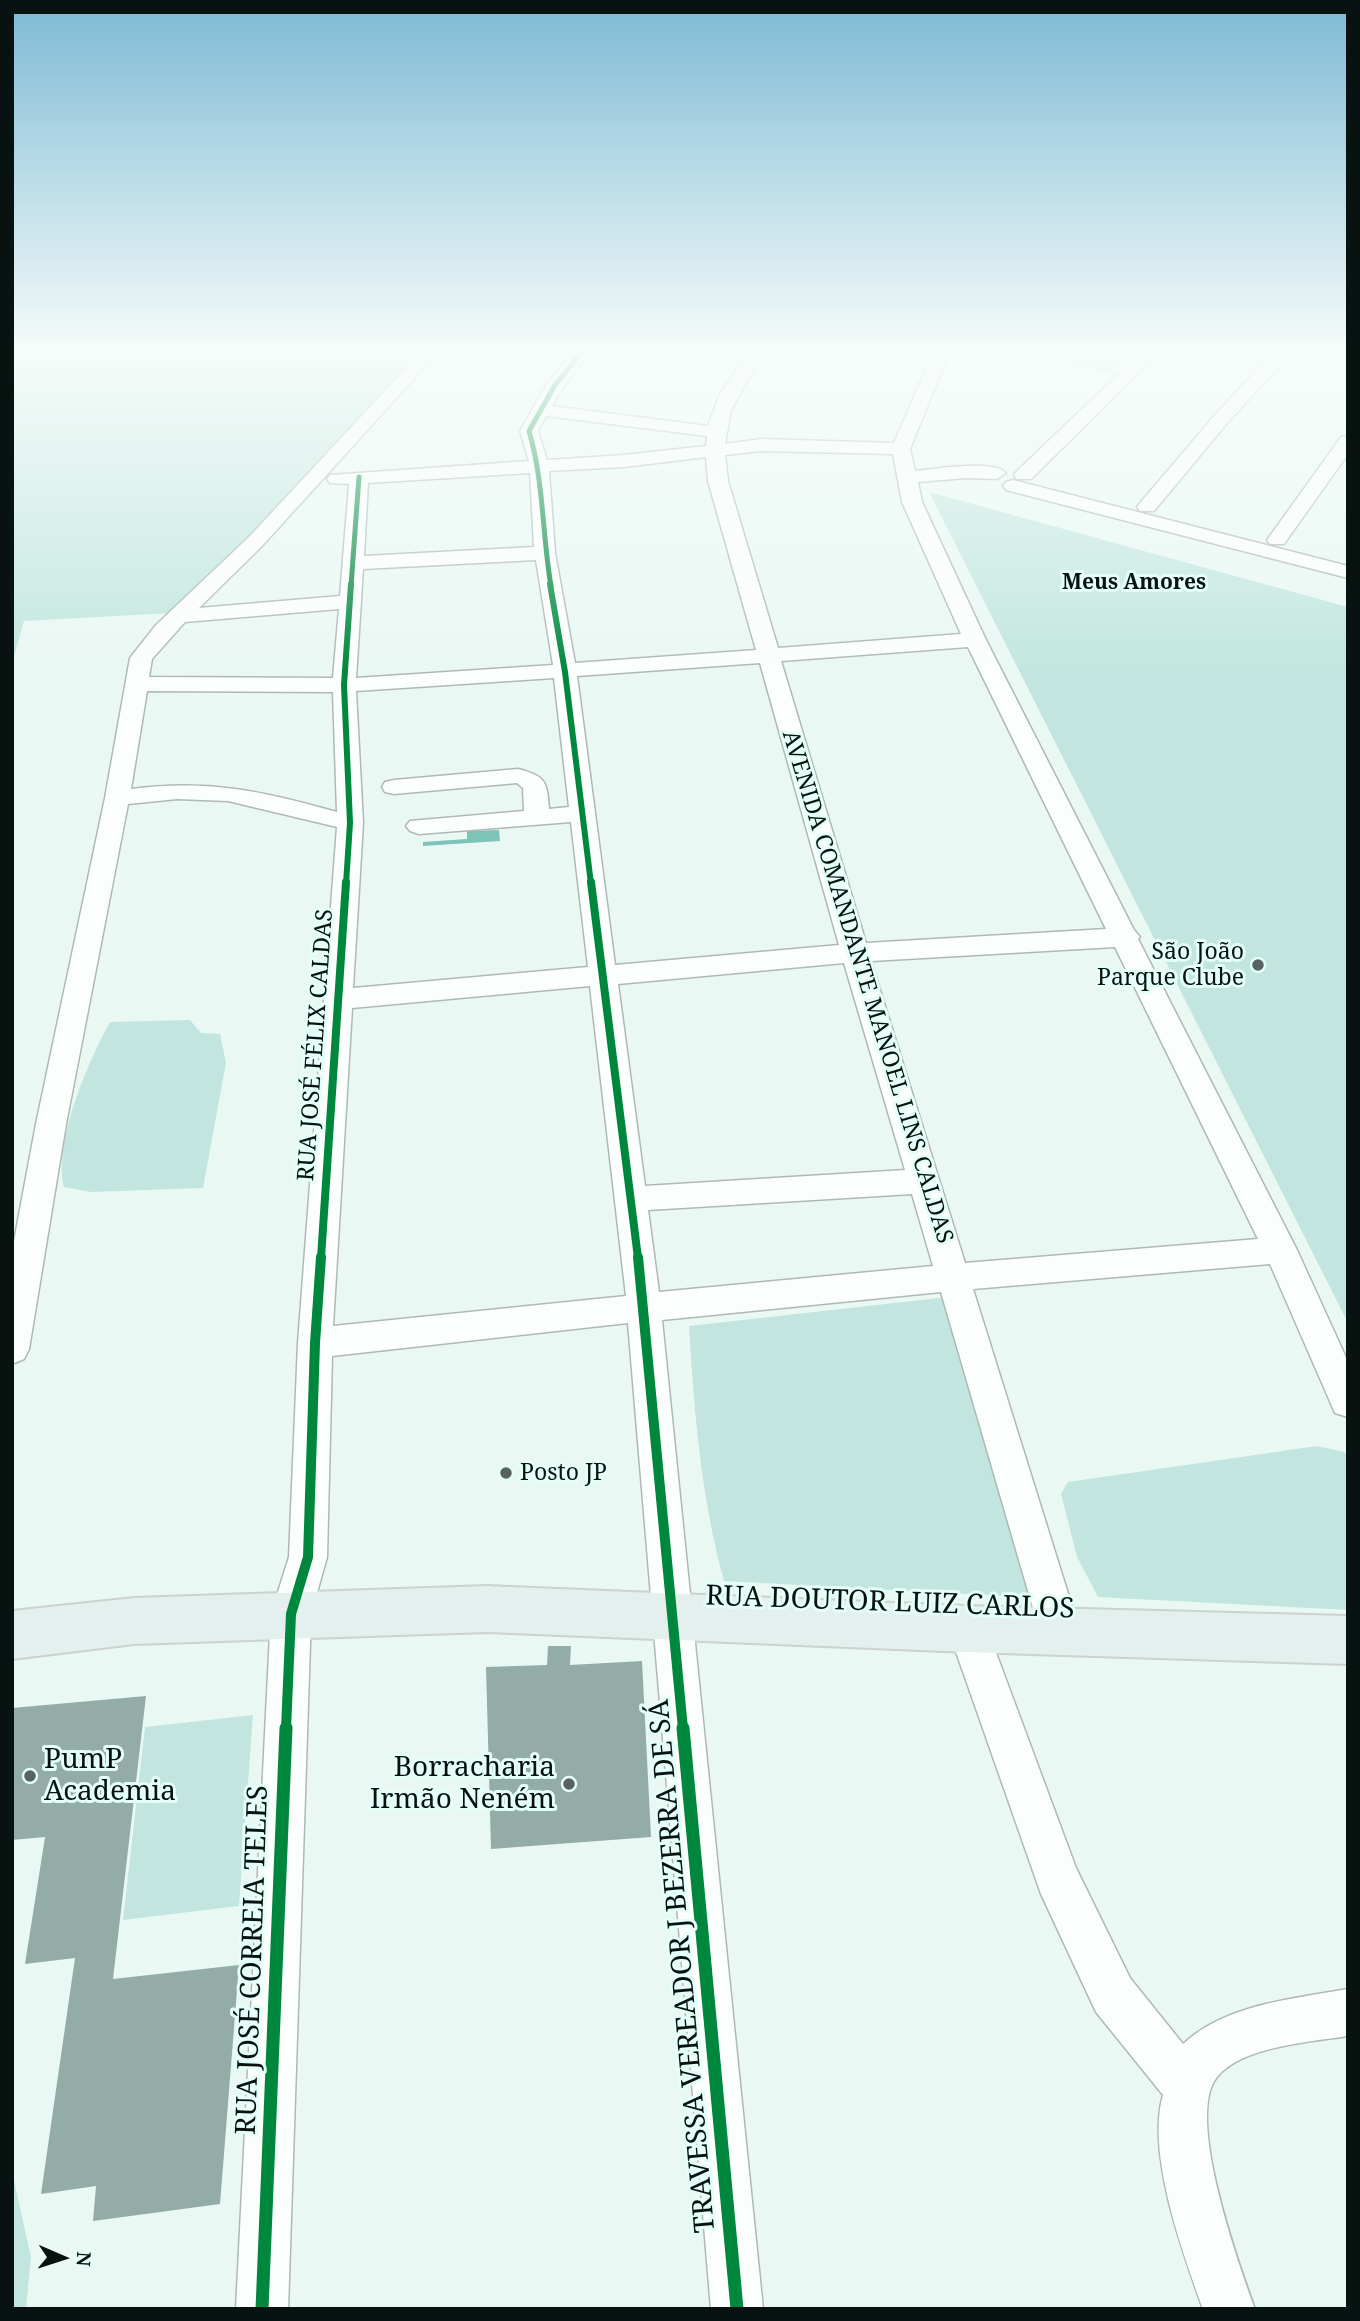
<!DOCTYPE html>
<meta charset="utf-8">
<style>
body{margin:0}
#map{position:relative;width:1360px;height:2321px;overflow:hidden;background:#eaf8f4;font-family:"Noto Serif",serif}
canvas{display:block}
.frame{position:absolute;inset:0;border:14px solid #081311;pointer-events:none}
.north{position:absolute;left:28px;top:2223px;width:70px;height:70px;-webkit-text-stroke:5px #e4fef8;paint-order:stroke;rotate:93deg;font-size:19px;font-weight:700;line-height:28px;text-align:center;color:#081311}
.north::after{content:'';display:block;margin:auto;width:24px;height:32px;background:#081311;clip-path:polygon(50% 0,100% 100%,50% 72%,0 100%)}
</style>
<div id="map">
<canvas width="1360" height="2321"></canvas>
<div class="frame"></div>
<div class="north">N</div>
</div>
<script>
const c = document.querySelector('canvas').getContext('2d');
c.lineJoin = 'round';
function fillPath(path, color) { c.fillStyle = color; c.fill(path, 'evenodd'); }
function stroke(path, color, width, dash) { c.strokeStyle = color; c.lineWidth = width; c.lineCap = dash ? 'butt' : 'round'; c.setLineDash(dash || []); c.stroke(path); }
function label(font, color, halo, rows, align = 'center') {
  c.font = font + ' "Noto Serif",serif'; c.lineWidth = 6; c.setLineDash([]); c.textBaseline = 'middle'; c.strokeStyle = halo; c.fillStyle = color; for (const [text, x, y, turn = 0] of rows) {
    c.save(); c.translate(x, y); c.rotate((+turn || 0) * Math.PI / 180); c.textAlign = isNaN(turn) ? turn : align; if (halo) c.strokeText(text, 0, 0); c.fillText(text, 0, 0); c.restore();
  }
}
const green = new Path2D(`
 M 12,348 L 426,348 L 217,573 L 172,613 L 24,621 L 12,663 Z
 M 1002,348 L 1133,348 L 1108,373 Z
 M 929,492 L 1348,607 L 1348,1323 Z
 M 190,1020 L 201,1033 L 220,1034 L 226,1063 L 203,1188 L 91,1192 L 64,1187 C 53,1142 88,1062 110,1022 Z
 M 948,1297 L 1034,1595 L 1022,1597 L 724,1581 C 701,1497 694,1411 689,1326 Z
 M 1317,1446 L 1344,1452 L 1348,1456 L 1348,1610 L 1098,1597 L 1077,1557 L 1061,1494 L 1068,1482 Z
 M 253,1715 L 239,1906 L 123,1920 L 145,1727 Z
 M 12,2171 L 31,2257 L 26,2309 L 12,2309 Z`);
const water = new Path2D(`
 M 499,830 L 500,841 L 423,846 L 423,842 L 467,839 L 467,831 Z`);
const building = new Path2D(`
 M 548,1646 L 571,1646 L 570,1665 L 642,1661 L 651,1837 L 491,1849 L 486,1667 L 547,1665 Z
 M 146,1696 L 113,1979 L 239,1965 L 220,2204 L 93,2221 L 96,2186 L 41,2194 L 75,1958 L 25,1964 L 45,1837 L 12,1840 L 12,1708 Z`);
const minor = new Path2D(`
 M 425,348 L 442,348 L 262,546 L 199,608 L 340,596 L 349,484 L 330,483 L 327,479 L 330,475 L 529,461 L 520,431 L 546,385 L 576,348 L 593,348 L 563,387 L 552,406 L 708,426 L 719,396 L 750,348 L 766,348 L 731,410 L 725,444 L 761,439 L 894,443 L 935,348 L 951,348 L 910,449 L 915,471 C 934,469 994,459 1006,473 L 997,479 L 966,478 L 918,482 L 922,502 L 986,640 L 1134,930 L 1140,937 L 1138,939 L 1297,1250 L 1348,1362 L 1348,1417 L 1335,1413 L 1270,1264 L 973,1289 L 1080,1632 L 1074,1646 L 1060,1651 L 1046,1646 L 1040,1632 L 941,1292 L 662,1320 L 763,2309 L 711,2309 L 628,1323 L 332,1356 L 327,1557 L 311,1614 L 288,2309 L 236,2309 L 271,1614 L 289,1557 L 298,1343 L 337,827 L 228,801 L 177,799 L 128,804 L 66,1124 L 29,1349 L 24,1359 L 12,1364 L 12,1252 L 36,1124 L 105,798 L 130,658 L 156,625 L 248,538 ZM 546,416 L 707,436 L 706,446 L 624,455 L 547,460 L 538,431 ZM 761,451 L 893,454 L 902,502 L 961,634 L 778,648 L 728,481 L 725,455 ZM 706,457 L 708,481 L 756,650 L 575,663 L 555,553 L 549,471 L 624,467 ZM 530,473 L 534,547 L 364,556 L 368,483 ZM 536,560 L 553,665 L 356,678 L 363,569 ZM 339,609 L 333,678 L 149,677 L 152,659 L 185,622 ZM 968,647 L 1106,929 L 866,943 L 781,661 ZM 760,663 L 839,945 L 615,965 L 577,676 ZM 554,678 L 569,807 L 549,809 C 547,782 546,776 518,769 L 394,780 L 385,782 L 382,787 L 385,792 L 394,794 L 517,783 L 523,788 L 524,811 L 410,821 L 406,826 L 410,831 L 419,834 L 571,822 L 588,967 L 353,988 L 363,823 L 356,691 ZM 147,691 L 333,692 L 337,812 C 263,791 208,779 131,789 ZM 1115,947 L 1258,1239 L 965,1263 L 871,961 ZM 844,963 L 905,1170 L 645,1186 L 618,984 ZM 590,986 L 626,1296 L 333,1326 L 352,1008 ZM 912,1194 L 933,1266 L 659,1292 L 648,1210 Z
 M 1146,348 L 1164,348 L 1031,479 L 1017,479 L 1014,475 L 1017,471 Z
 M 1291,348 L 1322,348 L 1348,354 L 1348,364 L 1293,352 Z
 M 1280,350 L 1286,351 L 1288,355 L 1286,359 L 1228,422 L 1154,511 L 1140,511 L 1137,507 L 1140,503 L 1216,414 L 1274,351 Z
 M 1348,436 L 1348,454 L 1284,544 L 1270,544 L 1267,540 L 1270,536 L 1341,437 Z
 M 1013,480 L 1348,566 L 1348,578 L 1006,490 L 1003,486 L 1006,482 Z
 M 968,1610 L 982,1615 L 1076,1868 L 1130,1978 L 1183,2044 C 1226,2004 1293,1999 1348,1989 L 1348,2036 C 1311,2042 1242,2046 1217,2077 C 1185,2116 1239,2265 1255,2309 L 1203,2309 C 1183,2253 1146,2153 1163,2095 L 1096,2012 L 1041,1894 L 948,1629 L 954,1615 Z`);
const major = new Path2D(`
 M 487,1586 L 968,1606 L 1348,1616 L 1348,1664 L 968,1652 L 487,1632 L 134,1644 L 12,1659 L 12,1611 L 134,1598 Z`);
const cyclewayFar4 = new Path2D(`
 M 351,586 L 359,477
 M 551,586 C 542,534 544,482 529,431 L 555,385 L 585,348`);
const cyclewayFar3 = new Path2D(`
 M 550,584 L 565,672 L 591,884
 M 346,884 L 350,823 L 344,685 L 351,584`);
const cyclewayFar2 = new Path2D(`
 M 591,882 L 638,1258
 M 321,1258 L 346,882`);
const cyclewayFar1 = new Path2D(`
 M 638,1257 L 683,1729
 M 286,1729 L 291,1614 L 308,1557 L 315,1343 L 321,1257`);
const cycleway = new Path2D(`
 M 683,1728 L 737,2309
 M 262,2309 L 286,1728`);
const markers = [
 [1258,965,7,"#576360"],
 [506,1473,7,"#576360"],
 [30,1776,7,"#576360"],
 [569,1784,7,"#576360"]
];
const farNeighbourhoodnames = [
 ["Meus Amores",1134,583]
];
const poiNames = [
 ["São João",1244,952],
 ["Parque Clube",1244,978],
 ["Posto JP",520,1473,"left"]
];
const streetNames = [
 ["AVENIDA COMANDANTE MANOEL LINS CALDAS",867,987,73],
 ["RUA JOSÉ FÉLIX CALDAS",316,1045,-86]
];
const nearStreetnames = [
 ["RUA DOUTOR LUIZ CARLOS",890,1603,2],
 ["RUA JOSÉ CORREIA TELES",253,1960,-88],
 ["TRAVESSA VEREADOR J BEZERRA DE SÁ",683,1966,-95]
];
const nearPoinames = [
 ["PumP",44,1760],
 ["Academia",44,1792],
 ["Borracharia",555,1768,"right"],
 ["Irmão Neném",555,1800,"right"]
];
fillPath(green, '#c2e6df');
fillPath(water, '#7ec3b7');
fillPath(building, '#94aca8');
stroke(minor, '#aeb9b6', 3);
stroke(major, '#cbd2d0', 4);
fillPath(minor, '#fcfefd');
fillPath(major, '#e4f0ee');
stroke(cyclewayFar4, '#00873e', 5);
stroke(cyclewayFar3, '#00873e', 6);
stroke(cyclewayFar2, '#00873e', 8);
stroke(cyclewayFar1, '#00873e', 10);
stroke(cycleway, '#00873e', 13);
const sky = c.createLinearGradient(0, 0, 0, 673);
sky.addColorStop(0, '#7dbad4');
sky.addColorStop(0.52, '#f6fcfa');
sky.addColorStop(1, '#f6fcfa00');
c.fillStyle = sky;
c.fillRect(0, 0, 1360, 673);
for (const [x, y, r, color] of markers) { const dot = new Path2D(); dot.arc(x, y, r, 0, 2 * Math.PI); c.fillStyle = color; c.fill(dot); stroke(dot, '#e4fef8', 2.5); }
label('bold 21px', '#081311', '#e4fef8', farNeighbourhoodnames);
label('23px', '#081311', '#e4fef8', poiNames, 'right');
label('23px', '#081311', '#e4fef8', streetNames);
label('28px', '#081311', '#e4fef8', nearStreetnames);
label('28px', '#081311', '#e4fef8', nearPoinames, 'left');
</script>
